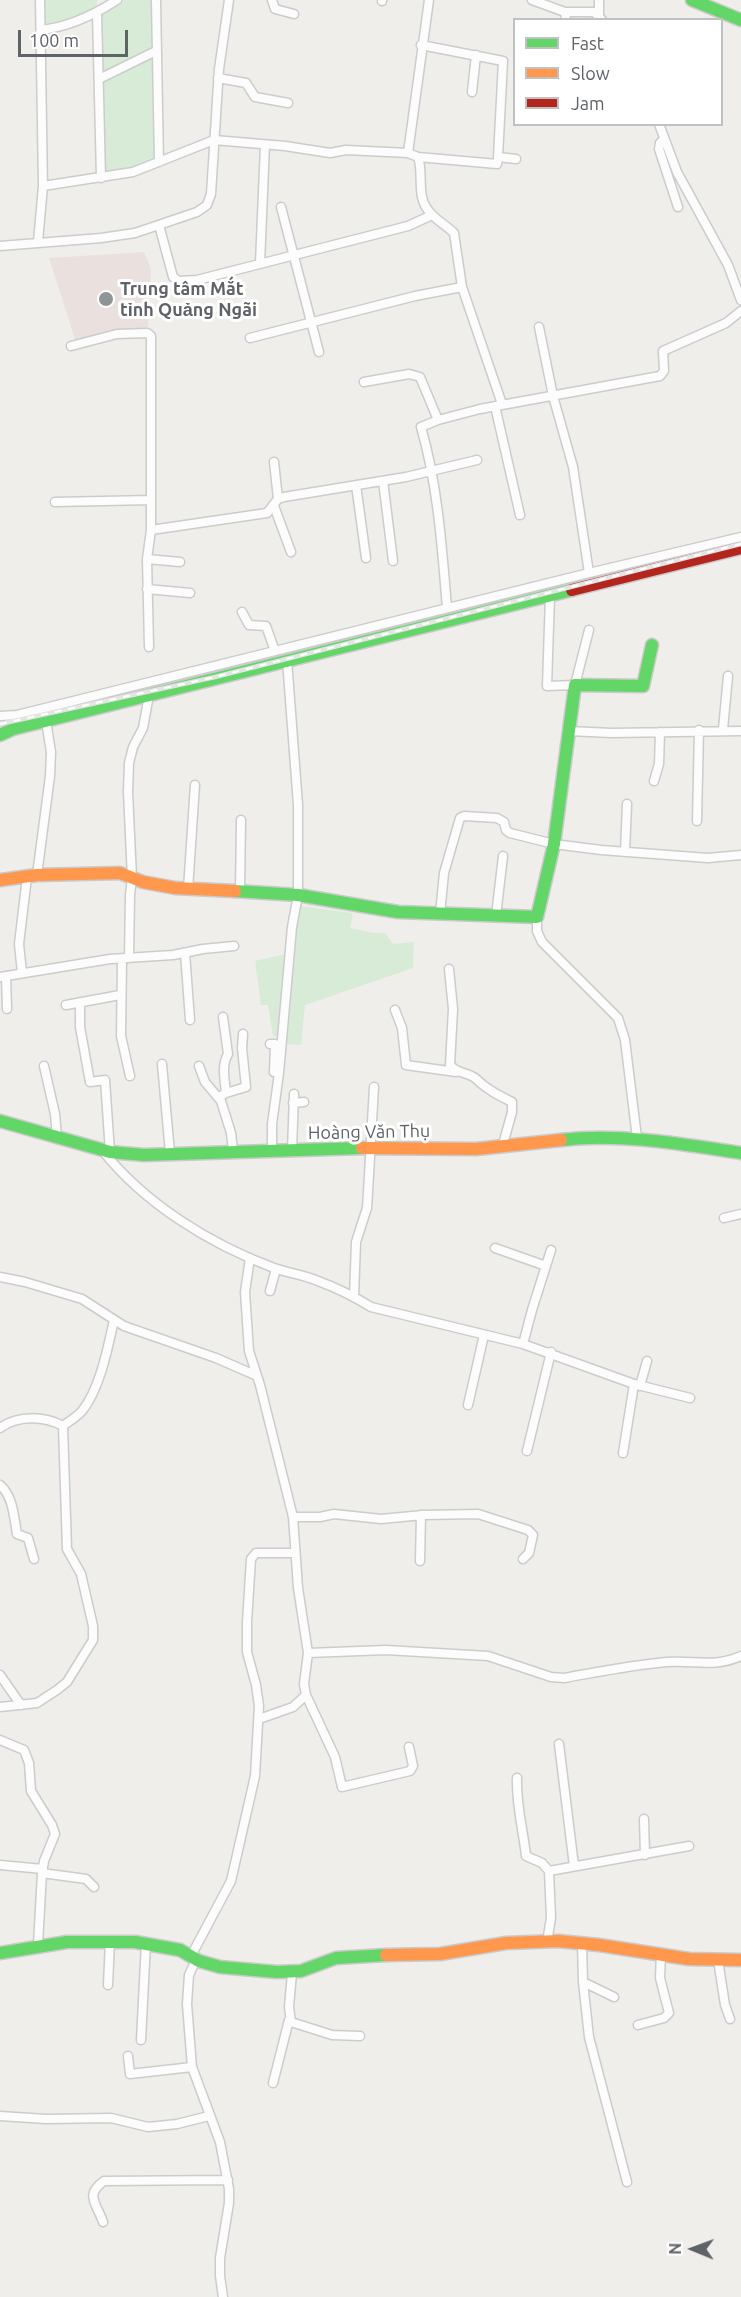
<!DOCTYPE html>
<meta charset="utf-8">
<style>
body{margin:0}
#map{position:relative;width:741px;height:2297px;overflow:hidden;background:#efeeea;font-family:Ubuntu,sans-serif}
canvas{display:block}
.legend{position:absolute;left:513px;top:18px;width:210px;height:108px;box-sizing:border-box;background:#fff;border:2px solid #bfc1c3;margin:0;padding:8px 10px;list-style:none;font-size:18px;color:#5f6368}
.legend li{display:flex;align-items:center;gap:12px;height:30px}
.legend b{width:30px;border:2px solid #bfc1c3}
.north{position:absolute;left:663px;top:2219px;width:60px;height:60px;-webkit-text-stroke:4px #fff;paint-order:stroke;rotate:271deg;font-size:16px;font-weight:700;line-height:24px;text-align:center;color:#5f6368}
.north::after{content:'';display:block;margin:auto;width:21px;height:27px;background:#5f6368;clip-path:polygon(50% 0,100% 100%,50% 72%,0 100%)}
.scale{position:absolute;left:18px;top:30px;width:110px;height:27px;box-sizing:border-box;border:3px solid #5f6368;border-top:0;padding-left:8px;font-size:18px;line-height:21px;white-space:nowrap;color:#5f6368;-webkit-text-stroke:4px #fff;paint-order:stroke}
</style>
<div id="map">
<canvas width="741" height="2297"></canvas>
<ul class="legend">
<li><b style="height:8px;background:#63d668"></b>Fast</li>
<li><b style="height:8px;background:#ff974d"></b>Slow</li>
<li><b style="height:8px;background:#b3261e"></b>Jam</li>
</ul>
<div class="north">N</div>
<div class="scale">100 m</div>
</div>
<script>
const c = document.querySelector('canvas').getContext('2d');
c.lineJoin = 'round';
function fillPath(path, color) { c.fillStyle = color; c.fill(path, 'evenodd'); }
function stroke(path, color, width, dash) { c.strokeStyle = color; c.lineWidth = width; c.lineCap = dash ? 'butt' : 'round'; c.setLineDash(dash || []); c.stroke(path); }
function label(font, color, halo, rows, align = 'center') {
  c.font = font + ' Ubuntu,sans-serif'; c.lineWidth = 6; c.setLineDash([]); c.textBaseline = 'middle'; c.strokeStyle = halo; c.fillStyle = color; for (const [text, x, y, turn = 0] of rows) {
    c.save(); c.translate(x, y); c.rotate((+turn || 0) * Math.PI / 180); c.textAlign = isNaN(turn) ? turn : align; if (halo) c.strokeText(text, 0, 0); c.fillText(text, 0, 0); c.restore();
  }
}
const medical = new Path2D(`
 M 144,252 L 151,269 L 148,329 L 76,342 L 49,258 Z`);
const green = new Path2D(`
 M 37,0 L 97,0 L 97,12 L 118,0 L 156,0 L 159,162 C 147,179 121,178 101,178 L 97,14 L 50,33 L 41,30 Z
 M 299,906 L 353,913 L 350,928 L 375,933 L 385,933 L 393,944 L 414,942 L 413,968 L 305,1005 L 301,1045 L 287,1044 Z
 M 286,954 L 280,1036 L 273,1036 L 268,1005 L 261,1005 L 255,961 Z`);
const street = new Path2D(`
 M 156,0 L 159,162
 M 272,0 L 275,9 L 294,14
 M 532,0 L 565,12 L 566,20
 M 599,0 L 599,17
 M 382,1 L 382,0
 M 565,12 L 594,12 L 602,20
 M 97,13 L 101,178
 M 41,30 C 69,27 94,15 117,0
 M 421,45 L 503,61 L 498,157 L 516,159
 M 218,78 L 246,83 L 255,97 L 288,103
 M 99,79 L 156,51
 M 472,92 L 476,55
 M 659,124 L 677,172 L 728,265 L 741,300
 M 664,139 L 660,143 L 659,149 L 678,207
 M 408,153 L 429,0
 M 418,157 L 497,164 L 498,159
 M 43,186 L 133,172 L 214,140 L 285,146 L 330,153 L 346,150 L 408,153 L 418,157 C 424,174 416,195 428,210 C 434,219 446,225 454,233 L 462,287 L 502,404
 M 281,207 L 319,352
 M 159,225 L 173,277 L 179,281 L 197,280 L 408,226 L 432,215
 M 38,242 L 43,186 L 40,0
 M 0,246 L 101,238 L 135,233 L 197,212 L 207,205 L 211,194 L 219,69 L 229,0
 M 260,263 L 265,145
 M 539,327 L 553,396 L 573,467 L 589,573
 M 250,338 L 415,296 L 462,287
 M 71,346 L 117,334 L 147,333 L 151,336 L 151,530 L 147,559 L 149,647
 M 364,382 L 409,374 L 420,377 L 438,420
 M 495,406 L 520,515
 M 274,462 L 278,499
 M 383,481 L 393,561
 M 356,485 L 366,558
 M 55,502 L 151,500
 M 274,506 L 291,552
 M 151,530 L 267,513 L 278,499 L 284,497 L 406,477 L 477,460
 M 147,559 L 180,562
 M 147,589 L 190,593
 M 550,596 L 547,686 L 575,685 L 589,630
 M 447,608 C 442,548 438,486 421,427 L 438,420 L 480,409 L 660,376 L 664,371 L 663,351 L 726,323 L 741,311
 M 242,612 L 249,625 L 266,626 L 275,651
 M 0,716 L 17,715 L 589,573 L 741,537
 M 723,729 L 728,676
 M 568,731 L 612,733 L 741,731
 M 654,781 L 659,764 L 660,732
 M 697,821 L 699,730
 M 625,852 L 627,804
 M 37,875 L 50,776 L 51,752 L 46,721
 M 188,889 L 195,785
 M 240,891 L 241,820
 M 440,914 L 444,873 L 460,818 L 464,816 L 497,818 L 504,822 L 506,830 L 510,833 L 554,844 L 601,850 L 708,858 L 741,855
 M 496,916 L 503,856
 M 537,917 L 537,931 L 542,942 L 618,1018 L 625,1040 L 637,1138
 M 185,953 L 190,1020
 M 129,958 L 130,895 L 132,878 L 128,792 L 129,763 L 133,747 L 143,728 L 149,695
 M 122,960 L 121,1036 L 130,1076
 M 449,969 L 453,1009 L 450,1065 C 457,1074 467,1072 475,1078 C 486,1089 498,1095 512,1102 L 512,1112 L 502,1148
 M 22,973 L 19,944 L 27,877
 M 6,976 L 7,1009
 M 0,977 L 110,959 L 173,955 L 203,949 L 234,946
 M 80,1003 L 80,1027 L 90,1082 L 105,1080 L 110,1152
 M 66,1005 L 120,995
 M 395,1010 L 402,1028 L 406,1065 L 456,1072
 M 270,1044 L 275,1044 L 274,1072 L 279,1073
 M 162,1064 L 170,1153
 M 44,1066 L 55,1114 L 57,1137
 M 199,1066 L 205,1082 L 221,1101 L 231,1133 L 233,1151
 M 226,1093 L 246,1087 L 242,1048 L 243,1034
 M 219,1097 L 226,1093 C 225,1080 221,1066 228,1054 L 223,1017
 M 293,1103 L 304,1102
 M 102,1150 C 145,1204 210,1244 274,1268 C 288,1273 304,1275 318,1281 C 337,1288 355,1297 371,1307 L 523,1344 L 634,1384 L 690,1398
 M 272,1150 L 272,1124 L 279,1073 L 292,927 L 298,895 L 298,805 L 287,660
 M 292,1151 L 294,1094
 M 724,1218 L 741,1214
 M 495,1248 L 546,1266
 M 250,1258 L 245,1292 L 249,1351 L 260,1385 L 293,1517 L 298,1588 L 308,1653 L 304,1684 L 306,1695 L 335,1757 L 342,1787 L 410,1771 L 413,1766 L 409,1747
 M 0,1277 L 25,1282 L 82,1299 L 124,1326 L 216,1358 L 255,1375
 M 270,1291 L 276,1269
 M 354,1297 L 356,1242 L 367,1208 L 368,1192 L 374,1087
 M 523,1344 L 532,1310 L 551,1250
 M 640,1386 L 647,1361
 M 468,1405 L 484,1335
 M 0,1428 C 18,1415 44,1416 63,1426
 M 527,1451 L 551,1352
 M 623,1453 L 634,1384
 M 0,1485 C 13,1496 14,1517 17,1534 L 28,1538 L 34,1559
 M 293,1517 L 320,1517 L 334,1514 L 381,1519 L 423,1515 L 478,1514 L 528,1530 L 533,1535 L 529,1553 L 523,1559
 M 420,1561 L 421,1515
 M 308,1653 L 386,1650 L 488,1656 L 551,1677 L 564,1678 C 598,1672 632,1665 667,1662 C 695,1660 714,1668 741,1656
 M 0,1675 L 21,1705
 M 0,1707 L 37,1703 L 57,1690 L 67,1682 L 93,1640 L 93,1626 L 81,1574 L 67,1549 L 63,1426 C 69,1421 77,1417 82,1411 C 100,1389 108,1347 114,1320
 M 259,1719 L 293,1707 L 306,1695
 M 0,1740 L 24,1750 L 29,1763 L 31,1791 L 52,1825 L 55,1834 L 44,1861 L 42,1873 L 38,1944
 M 559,1744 L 574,1866
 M 517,1778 C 516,1805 523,1829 526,1856 L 542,1863 L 549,1871
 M 644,1819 L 645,1855
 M 0,1865 L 43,1869
 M 42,1873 L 86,1879 L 94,1887
 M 547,1942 L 551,1918 L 549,1871 L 689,1846
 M 582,1943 L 583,1982 L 589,2037 L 627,2182
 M 191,1956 L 231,1881 L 255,1776 L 259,1706 L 256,1685 L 247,1652 L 247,1622 L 251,1559 L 256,1553 L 294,1553
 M 196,1960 L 189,1975 L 187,2004 L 192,2067 L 220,2142 L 229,2189 L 229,2203 L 220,2258 L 220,2276 L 223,2297
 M 718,1960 L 725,2005 L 730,2019
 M 292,1973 L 289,2007 L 291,2022 L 332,2035 L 360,2036
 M 583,1982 L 614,1997
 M 108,1985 L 110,1941
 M 638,2025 L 664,2018 L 669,2013 L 660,1978 L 661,1953
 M 141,2040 L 146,1943
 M 128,2056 L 130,2074 L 192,2067
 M 273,2083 L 289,2020
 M 0,2116 L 46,2119 L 111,2118 L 148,2127 L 177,2124 L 209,2116
 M 103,2222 C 97,2204 84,2195 104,2181 L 228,2180`);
const fast = new Path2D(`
 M 692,0 L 741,20
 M 0,735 L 13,729 L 572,590
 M 235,891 L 298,895 L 398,912 L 537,917 L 554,844 L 575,685 L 643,686 L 652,645
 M 0,1121 L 110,1152 L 144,1155 L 362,1148
 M 561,1140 C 622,1133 681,1144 741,1153
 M 0,1953 L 67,1942 L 135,1942 L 180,1950 L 199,1961 L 220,1967 L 277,1972 L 301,1971 L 336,1958 L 386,1955`);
const slow = new Path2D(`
 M 0,880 L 37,875 L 120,873 L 143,882 L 175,888 L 235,891
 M 362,1148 L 476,1149 L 561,1140
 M 386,1955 L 440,1954 L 506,1943 L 558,1941 L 599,1945 L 689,1959 L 741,1960`);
const jam = new Path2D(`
 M 572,590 L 741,548`);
const rail = new Path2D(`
 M 0,724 L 215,677 L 741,544`);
const markers = [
 [106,299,8,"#919496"]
];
const poiNames = [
 ["Trung tâm Mắt",120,289],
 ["tỉnh Quảng Ngãi",120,310]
];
const streetNames = [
 ["Hoàng Văn Thụ",369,1132,-1]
];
fillPath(medical, '#eae0de');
fillPath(green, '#d8ebd6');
stroke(street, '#cbcccc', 11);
stroke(fast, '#cacacb', 15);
stroke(slow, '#cacacb', 15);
stroke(jam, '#cacacb', 15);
stroke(street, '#fdfcfc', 8);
stroke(fast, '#63d668', 12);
stroke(slow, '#ff974d', 12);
stroke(jam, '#b3261e', 12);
stroke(rail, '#e4e4e4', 4.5);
stroke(rail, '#fff', 2, [7]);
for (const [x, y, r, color] of markers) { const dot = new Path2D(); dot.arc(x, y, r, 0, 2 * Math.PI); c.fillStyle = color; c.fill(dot); stroke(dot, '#fff', 2); }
label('bold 18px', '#5f6368', '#fff', poiNames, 'left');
label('18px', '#5f6368', '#fff', streetNames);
</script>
